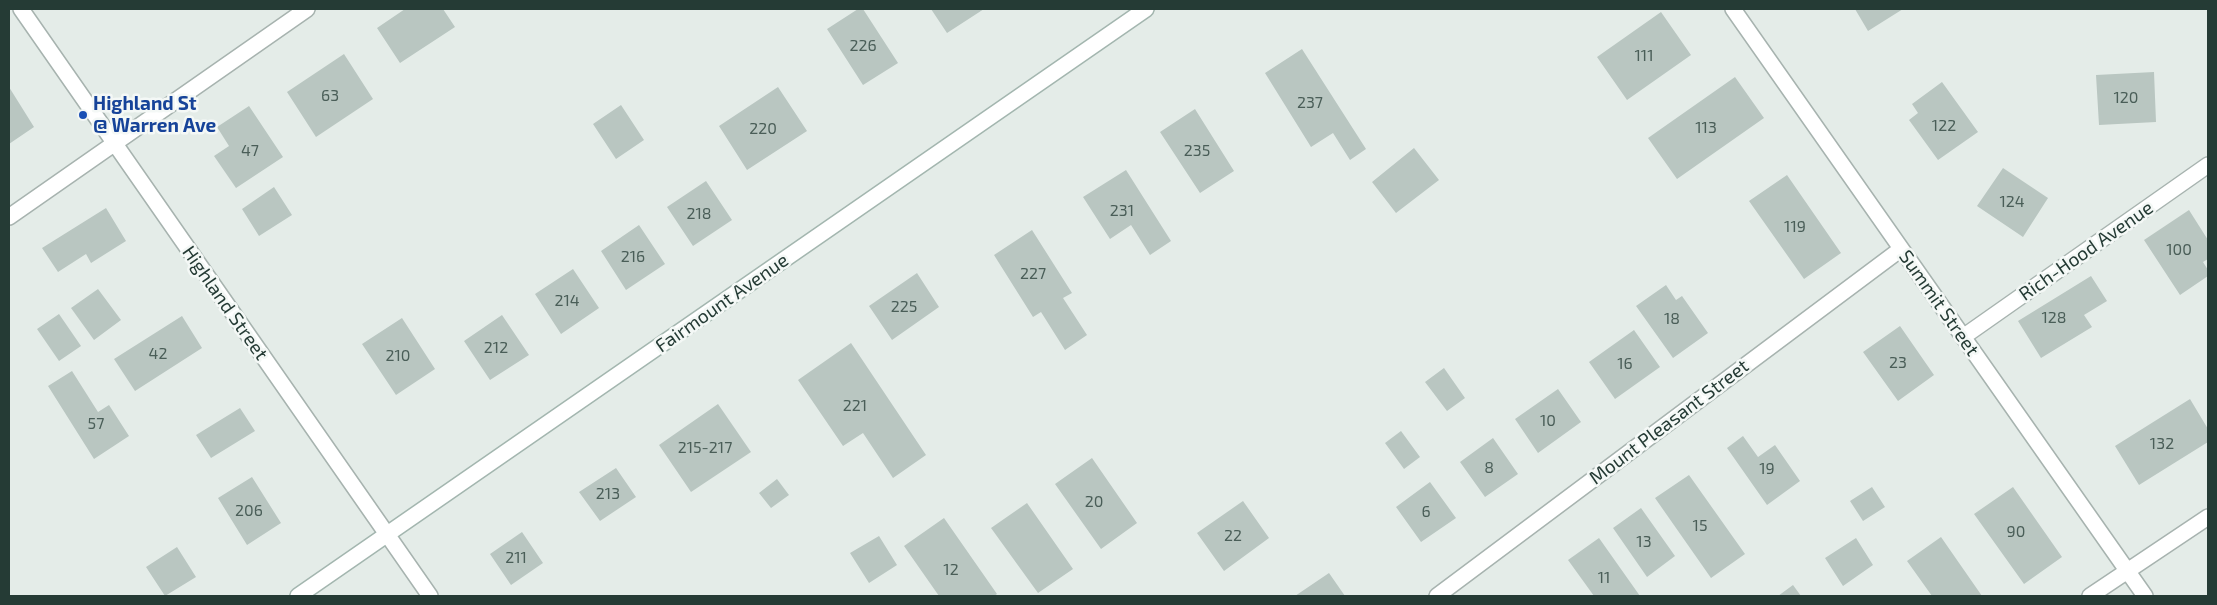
<!DOCTYPE html>
<style>
body{margin:0}
#map{position:relative;width:2217px;height:605px;overflow:hidden;background:#e4ece8;font-family:"Exo 2",sans-serif}
canvas{display:block}
.frame{position:absolute;inset:0;border:10px solid #253b35;pointer-events:none}
</style>
<div id="map">
<canvas width="2217" height="605"></canvas>
<div class="frame"></div>
</div>
<script>
const c = document.querySelector('canvas').getContext('2d');
c.lineJoin = 'round';
function fillPath(path, color) { c.fillStyle = color; c.fill(path, 'evenodd'); }
function stroke(path, color, width, dash) { c.strokeStyle = color; c.lineWidth = width; c.lineCap = dash ? 'butt' : 'round'; c.setLineDash(dash || []); c.stroke(path); }
function label(font, color, halo, rows, align = 'center') {
  c.font = font + ' "Exo 2",sans-serif'; c.lineWidth = 5; c.setLineDash([]); c.textBaseline = 'middle'; c.strokeStyle = halo; c.fillStyle = color; for (const [text, x, y, turn = 0] of rows) {
    c.save(); c.translate(x, y); c.rotate((+turn || 0) * Math.PI / 180); c.textAlign = isNaN(turn) ? turn : align; if (halo) c.strokeText(text, 0, 0); c.fillText(text, 0, 0); c.restore();
  }
}
const building = new Path2D(`
 M 405,9 L 443,9 L 455,27 L 400,63 L 377,28 Z
 M 858,9 L 863,9 L 898,63 L 863,85 L 827,29 Z
 M 931,9 L 984,9 L 947,33 Z
 M 1855,9 L 1903,9 L 1868,31 Z
 M 1661,12 L 1691,55 L 1627,100 L 1597,57 Z
 M 1302,49 L 1366,149 L 1350,160 L 1333,133 L 1311,147 L 1265,73 Z
 M 344,54 L 373,99 L 316,137 L 287,92 Z
 M 2154,72 L 2156,122 L 2099,125 L 2096,75 Z
 M 1735,77 L 1764,118 L 1677,179 L 1648,138 Z
 M 1942,82 L 1978,132 L 1938,160 L 1909,120 L 1918,113 L 1912,104 Z
 M 9,87 L 34,127 L 9,144 Z
 M 778,87 L 807,131 L 747,170 L 719,126 Z
 M 621,105 L 644,140 L 616,159 L 593,124 Z
 M 249,106 L 283,157 L 236,188 L 214,156 L 229,146 L 217,127 Z
 M 1195,109 L 1234,171 L 1200,193 L 1160,132 Z
 M 1414,148 L 1439,180 L 1396,213 L 1372,182 Z
 M 2003,168 L 2048,198 L 2023,237 L 1977,206 Z
 M 1126,170 L 1171,241 L 1150,255 L 1131,225 L 1110,239 L 1083,197 Z
 M 1787,175 L 1841,253 L 1804,279 L 1749,201 Z
 M 706,181 L 732,220 L 693,246 L 667,207 Z
 M 274,187 L 292,215 L 259,236 L 242,209 Z
 M 106,208 L 126,241 L 91,263 L 86,254 L 58,272 L 42,248 Z
 M 2189,210 L 2208,240 L 2208,259 L 2203,262 L 2208,270 L 2208,276 L 2180,295 L 2144,240 Z
 M 639,225 L 665,264 L 626,290 L 601,251 Z
 M 1032,230 L 1072,293 L 1063,298 L 1087,335 L 1065,350 L 1041,312 L 1033,317 L 994,255 Z
 M 573,269 L 599,308 L 561,334 L 535,294 Z
 M 917,273 L 939,307 L 892,340 L 869,306 Z
 M 2091,276 L 2107,301 L 2084,315 L 2092,327 L 2041,358 L 2018,321 Z
 M 1666,285 L 1676,300 L 1682,296 L 1708,333 L 1673,358 L 1636,306 Z
 M 98,289 L 121,320 L 94,340 L 71,308 Z
 M 59,314 L 81,346 L 59,361 L 37,329 Z
 M 502,315 L 529,355 L 490,380 L 464,341 Z
 M 182,316 L 202,348 L 135,391 L 114,359 Z
 M 402,318 L 435,369 L 396,395 L 362,344 Z
 M 1900,326 L 1934,375 L 1898,401 L 1863,352 Z
 M 1634,330 L 1660,367 L 1615,399 L 1589,362 Z
 M 851,343 L 926,455 L 893,478 L 863,433 L 843,446 L 798,380 Z
 M 1444,368 L 1465,398 L 1447,411 L 1425,382 Z
 M 72,371 L 98,412 L 109,405 L 129,436 L 94,459 L 48,386 Z
 M 1558,389 L 1581,422 L 1538,453 L 1515,419 Z
 M 2190,399 L 2208,429 L 2208,442 L 2139,485 L 2115,446 Z
 M 718,404 L 751,452 L 691,492 L 659,445 Z
 M 240,408 L 255,431 L 211,458 L 196,435 Z
 M 1401,431 L 1420,457 L 1404,469 L 1385,443 Z
 M 1743,436 L 1758,457 L 1775,445 L 1800,481 L 1767,505 L 1727,448 Z
 M 1493,438 L 1518,474 L 1485,497 L 1460,462 Z
 M 1092,458 L 1137,523 L 1101,549 L 1055,484 Z
 M 616,468 L 636,497 L 600,521 L 579,492 Z
 M 1689,475 L 1745,554 L 1711,578 L 1655,498 Z
 M 252,477 L 281,523 L 247,545 L 218,498 Z
 M 777,479 L 789,495 L 771,508 L 759,493 Z
 M 1430,482 L 1456,518 L 1421,542 L 1396,507 Z
 M 1872,487 L 1885,507 L 1863,521 L 1850,501 Z
 M 2013,487 L 2062,557 L 2024,584 L 1974,514 Z
 M 1243,501 L 1269,538 L 1224,571 L 1197,533 Z
 M 1027,503 L 1073,569 L 1038,593 L 991,528 Z
 M 1641,508 L 1675,556 L 1647,577 L 1613,528 Z
 M 944,518 L 997,594 L 994,596 L 939,596 L 904,546 Z
 M 522,532 L 543,563 L 511,585 L 490,554 Z
 M 879,536 L 897,565 L 869,583 L 850,553 Z
 M 1941,537 L 1982,596 L 1932,596 L 1907,561 Z
 M 1599,538 L 1640,596 L 1594,596 L 1568,560 Z
 M 1856,538 L 1873,565 L 1843,586 L 1825,558 Z
 M 177,547 L 196,577 L 165,596 L 146,567 Z
 M 1329,573 L 1345,596 L 1295,596 Z
 M 1793,585 L 1801,596 L 1778,596 Z`);
const street = new Path2D(`
 M 21,9 L 430,596
 M 1733,9 L 2145,596
 M 9,217 L 307,9
 M 1963,337 L 2208,165
 M 1437,596 L 1901,249
 M 2090,596 L 2208,517`);
const secondary = new Path2D(`
 M 298,596 L 1146,9`);
const markers = [
 [83,115,5,"#1a4fb4"]
];
const numberNames = [
 ["226",863,46],
 ["111",1644,56],
 ["63",330,96],
 ["120",2126,98],
 ["237",1310,103],
 ["122",1944,126],
 ["113",1706,128],
 ["220",763,129],
 ["47",250,151],
 ["235",1197,151],
 ["124",2012,202],
 ["231",1122,211],
 ["218",699,214],
 ["119",1795,227],
 ["100",2179,250],
 ["216",633,257],
 ["227",1033,274],
 ["214",567,301],
 ["225",904,307],
 ["128",2054,318],
 ["18",1672,319],
 ["212",496,348],
 ["42",158,354],
 ["210",398,356],
 ["23",1898,363],
 ["16",1625,364],
 ["221",855,406],
 ["10",1548,421],
 ["57",96,424],
 ["132",2162,444],
 ["215-217",705,448],
 ["8",1489,468],
 ["19",1767,469],
 ["213",608,494],
 ["20",1094,502],
 ["206",249,511],
 ["6",1426,512],
 ["15",1700,526],
 ["90",2016,532],
 ["22",1233,536],
 ["13",1644,542],
 ["211",516,558],
 ["12",951,570],
 ["11",1604,578]
];
const transitNames = [
 ["Highland St",93,104],
 ["@ Warren Ave",93,126]
];
const streetNames = [
 ["Rich-Hood Avenue",2086,251,-35],
 ["Highland Street",225,303,55],
 ["Fairmount Avenue",722,303,-35],
 ["Summit Street",1939,303,55],
 ["Mount Pleasant Street",1669,422,-37]
];
fillPath(building, '#b9c6c1');
stroke(street, '#a7b3af', 18);
stroke(secondary, '#a3b6af', 18);
stroke(street, '#fff', 15);
stroke(secondary, '#fff', 15);
for (const [x, y, r, color] of markers) { const dot = new Path2D(); dot.arc(x, y, r, 0, 2 * Math.PI); c.fillStyle = color; c.fill(dot); stroke(dot, '#f4f8f6', 2); }
label('16px', '#4a5e58', null, numberNames);
label('bold 19px', '#164399', '#f4f8f6', transitNames, 'left');
label('19px', '#253b35', '#f4f8f6', streetNames);
</script>
